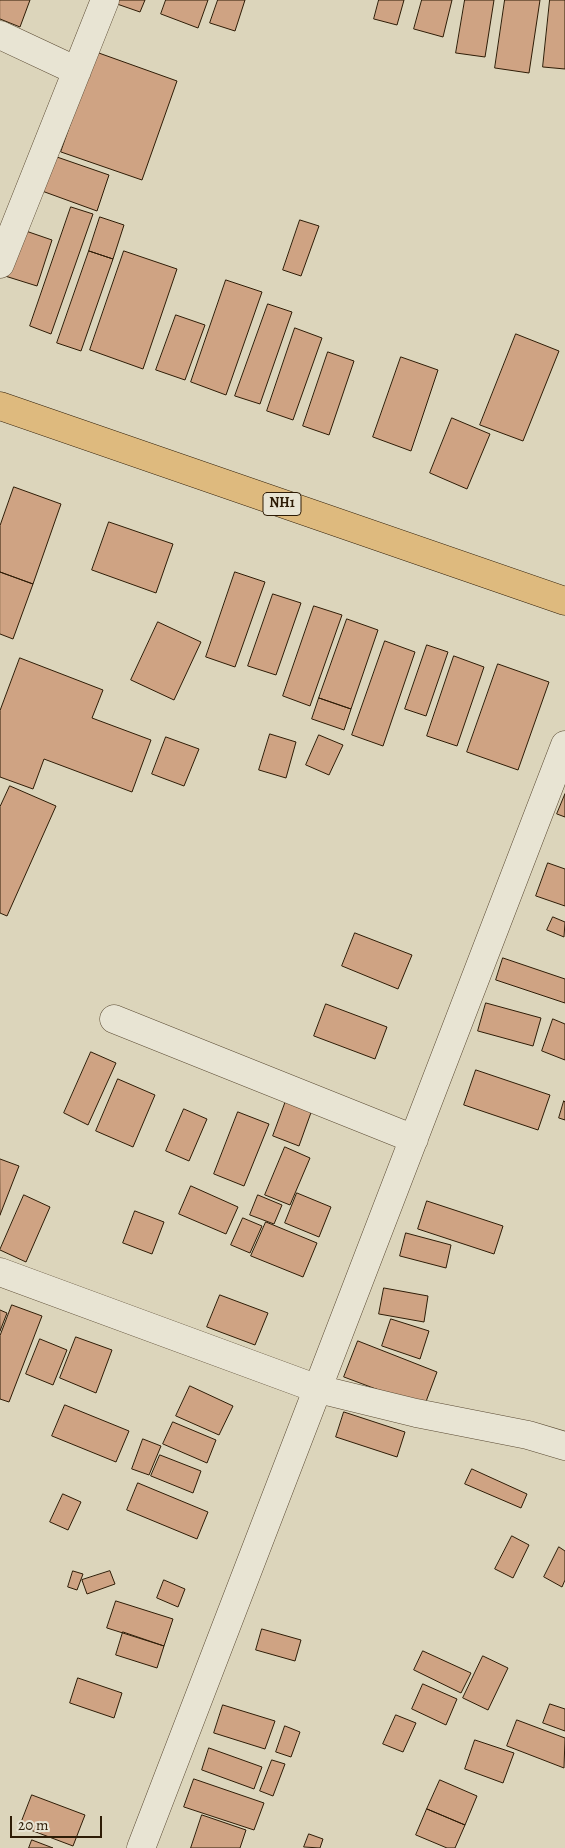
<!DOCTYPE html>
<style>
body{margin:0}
#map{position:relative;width:565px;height:1848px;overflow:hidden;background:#dcd5bb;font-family:Alegreya,serif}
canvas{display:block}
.scale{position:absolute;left:10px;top:1816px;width:92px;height:22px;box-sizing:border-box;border:2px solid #2e1c06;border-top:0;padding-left:6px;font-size:15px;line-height:18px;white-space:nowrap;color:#2e1c06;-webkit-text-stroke:4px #e8e4d3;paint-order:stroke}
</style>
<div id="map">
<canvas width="565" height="1848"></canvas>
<div class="scale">20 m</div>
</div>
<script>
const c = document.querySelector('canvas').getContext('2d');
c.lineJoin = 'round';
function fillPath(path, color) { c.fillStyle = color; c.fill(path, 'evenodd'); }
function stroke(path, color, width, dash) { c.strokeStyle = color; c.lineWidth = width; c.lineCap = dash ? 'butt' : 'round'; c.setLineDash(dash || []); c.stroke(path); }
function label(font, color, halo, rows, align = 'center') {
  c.font = font + ' Alegreya,serif'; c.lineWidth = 4.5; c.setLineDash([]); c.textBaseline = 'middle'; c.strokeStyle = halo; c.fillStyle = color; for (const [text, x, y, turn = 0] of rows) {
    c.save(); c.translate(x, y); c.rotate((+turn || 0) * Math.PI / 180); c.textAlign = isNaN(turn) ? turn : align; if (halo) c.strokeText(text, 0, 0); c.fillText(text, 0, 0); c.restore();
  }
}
const building = new Path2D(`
 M 0,0 L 30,0 L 20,27 L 0,19 Z
 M 118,0 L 145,0 L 140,12 L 117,4 Z
 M 166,0 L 208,0 L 198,28 L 161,14 Z
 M 218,0 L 245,0 L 235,31 L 210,23 Z
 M 379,0 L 404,0 L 397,25 L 374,19 Z
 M 422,0 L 452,0 L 443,37 L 414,29 Z
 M 465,0 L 494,0 L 485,57 L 456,53 Z
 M 505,0 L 540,0 L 529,73 L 495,68 Z
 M 550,0 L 565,0 L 565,69 L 543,67 Z
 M 96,52 L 177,81 L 142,180 L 61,152 Z
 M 54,156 L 109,175 L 97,211 L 42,191 Z
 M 71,207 L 93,214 L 51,334 L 30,326 Z
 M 100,217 L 124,225 L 113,259 L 89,251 Z
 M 300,220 L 319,226 L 301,276 L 283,270 Z
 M 20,229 L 52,240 L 37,286 L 5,276 Z
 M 89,251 L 113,259 L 81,351 L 57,343 Z
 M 124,251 L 177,269 L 143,369 L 90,350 Z
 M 226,280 L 262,292 L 226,395 L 191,382 Z
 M 268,304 L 292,312 L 260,404 L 235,396 Z
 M 176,315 L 205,325 L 185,380 L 156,370 Z
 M 295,328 L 322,338 L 293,420 L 267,411 Z
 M 516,334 L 559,351 L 523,441 L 480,425 Z
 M 328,352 L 354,361 L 329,435 L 303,426 Z
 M 401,357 L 438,370 L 411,451 L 373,437 Z
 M 452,418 L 490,434 L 467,489 L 430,473 Z
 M 14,487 L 61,504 L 33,584 L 0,572 L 0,526 Z
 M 109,522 L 173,544 L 156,593 L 92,570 Z
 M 0,572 L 33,584 L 13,639 L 0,634 Z
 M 235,572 L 265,582 L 235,667 L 206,657 Z
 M 273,594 L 301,603 L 276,675 L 248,666 Z
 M 314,606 L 342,615 L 310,706 L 283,696 Z
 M 347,619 L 378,630 L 351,709 L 319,698 Z
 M 158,622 L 201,642 L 174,700 L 131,680 Z
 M 385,641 L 415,652 L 383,746 L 352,735 Z
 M 427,645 L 448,652 L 426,716 L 405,709 Z
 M 454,656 L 484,667 L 457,746 L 427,736 Z
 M 20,658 L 103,690 L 92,718 L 151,740 L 132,792 L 44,759 L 33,789 L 0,777 L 0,711 Z
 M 498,664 L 549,682 L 518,770 L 467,752 Z
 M 319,698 L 351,709 L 344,730 L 312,719 Z
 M 270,734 L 296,742 L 286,778 L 259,770 Z
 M 319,735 L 343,745 L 329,775 L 306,765 Z
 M 166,737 L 199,749 L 184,786 L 152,774 Z
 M 10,786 L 56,806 L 7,916 L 0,913 L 0,807 Z
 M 565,794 L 565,817 L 557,814 Z
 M 548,863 L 565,869 L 565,906 L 536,896 Z
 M 553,917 L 565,922 L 564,937 L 547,930 Z
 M 355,933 L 412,955 L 398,989 L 342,966 Z
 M 503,958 L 565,979 L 565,1003 L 496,980 Z
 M 486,1003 L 541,1018 L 533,1046 L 478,1031 Z
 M 326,1004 L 387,1027 L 375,1059 L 314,1036 Z
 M 553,1019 L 565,1024 L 565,1060 L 542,1051 Z
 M 91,1052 L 116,1063 L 88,1125 L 64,1113 Z
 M 476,1070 L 550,1095 L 538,1130 L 464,1105 Z
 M 118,1079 L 155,1095 L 133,1147 L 96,1131 Z
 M 287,1098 L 313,1107 L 299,1146 L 273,1136 Z
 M 564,1101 L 565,1102 L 565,1120 L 559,1118 Z
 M 184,1109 L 207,1119 L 189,1161 L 166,1151 Z
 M 238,1112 L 269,1124 L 244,1186 L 214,1174 Z
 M 285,1147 L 310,1158 L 290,1205 L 265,1195 Z
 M 0,1159 L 19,1166 L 0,1215 Z
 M 191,1186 L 238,1207 L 226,1234 L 179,1214 Z
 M 297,1193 L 331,1207 L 319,1237 L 285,1223 Z
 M 24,1195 L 50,1207 L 26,1262 L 0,1250 Z
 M 258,1195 L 282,1205 L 274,1224 L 250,1215 Z
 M 427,1201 L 503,1226 L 494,1254 L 418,1229 Z
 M 135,1211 L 164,1222 L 152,1254 L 123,1243 Z
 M 243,1218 L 262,1226 L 250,1253 L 231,1245 Z
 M 266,1222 L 317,1243 L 303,1277 L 251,1256 Z
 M 406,1233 L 451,1245 L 446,1268 L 400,1256 Z
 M 384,1288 L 428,1296 L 424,1322 L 379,1314 Z
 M 220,1295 L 268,1313 L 255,1345 L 207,1327 Z
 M 12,1305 L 42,1316 L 9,1402 L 0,1399 L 0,1336 Z
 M 0,1310 L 7,1313 L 0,1331 Z
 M 391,1319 L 429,1331 L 420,1359 L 382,1346 Z
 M 76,1337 L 112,1350 L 96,1393 L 60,1378 Z
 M 40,1339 L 67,1350 L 53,1385 L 26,1374 Z
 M 358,1341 L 437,1372 L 424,1407 L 344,1377 Z
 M 190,1386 L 233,1406 L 219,1435 L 176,1416 Z
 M 65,1405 L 129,1431 L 116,1462 L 52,1436 Z
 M 344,1412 L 405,1432 L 397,1457 L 336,1437 Z
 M 173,1422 L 216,1440 L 207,1463 L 163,1444 Z
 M 143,1439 L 161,1446 L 149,1475 L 132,1469 Z
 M 160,1455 L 201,1471 L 193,1493 L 151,1476 Z
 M 472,1469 L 527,1494 L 521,1508 L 465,1484 Z
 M 138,1483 L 208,1512 L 197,1539 L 127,1510 Z
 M 63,1494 L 81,1502 L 68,1530 L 50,1522 Z
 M 512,1536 L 529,1545 L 513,1578 L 495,1569 Z
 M 559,1547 L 565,1551 L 565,1580 L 562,1587 L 544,1577 Z
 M 73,1571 L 83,1574 L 77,1590 L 68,1587 Z
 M 110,1571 L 115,1584 L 87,1594 L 82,1580 Z
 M 164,1580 L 185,1589 L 178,1607 L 157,1598 Z
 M 116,1601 L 173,1619 L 164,1646 L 107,1628 Z
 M 262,1629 L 301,1640 L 295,1661 L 256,1650 Z
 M 123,1632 L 164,1646 L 157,1668 L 116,1655 Z
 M 423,1651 L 471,1673 L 461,1693 L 414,1670 Z
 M 483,1656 L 508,1668 L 488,1710 L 463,1698 Z
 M 78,1678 L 122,1693 L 114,1718 L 70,1703 Z
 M 423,1684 L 457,1699 L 446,1725 L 412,1709 Z
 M 550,1704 L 565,1709 L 565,1731 L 543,1723 Z
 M 223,1705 L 275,1721 L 265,1749 L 214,1733 Z
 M 396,1715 L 416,1723 L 403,1752 L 383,1744 Z
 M 517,1720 L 565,1738 L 564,1768 L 507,1746 Z
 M 285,1726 L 300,1732 L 291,1757 L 276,1752 Z
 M 475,1740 L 514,1753 L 503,1783 L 465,1769 Z
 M 209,1748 L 262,1767 L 254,1789 L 202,1770 Z
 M 272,1760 L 285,1764 L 273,1796 L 260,1791 Z
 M 194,1779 L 264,1803 L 254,1830 L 184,1807 Z
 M 440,1780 L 477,1796 L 465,1825 L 427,1809 Z
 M 32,1795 L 85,1815 L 73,1846 L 20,1826 Z
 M 427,1809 L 465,1825 L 455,1848 L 447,1848 L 416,1835 Z
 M 202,1815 L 246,1830 L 240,1848 L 191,1848 Z
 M 309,1834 L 323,1839 L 320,1848 L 304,1847 Z
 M 32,1840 L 53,1848 L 29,1848 Z`);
const minor = new Path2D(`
 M 0,35 L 77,71
 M 0,264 L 105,0
 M 114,1019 L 414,1139
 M 0,1272 L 318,1389 L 416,1413 L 528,1435 L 565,1446
 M 141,1848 L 565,745`);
const highway = new Path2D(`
 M 0,406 L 565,601`);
const shields = [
 [282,504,38]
];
const shieldNames = [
 ["NH1",282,504]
];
fillPath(building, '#cfa383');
stroke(building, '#2e1c06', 1);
stroke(minor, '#5a4a33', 29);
stroke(highway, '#2e1c06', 29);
stroke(minor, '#e8e4d3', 28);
stroke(highway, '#deba7e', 28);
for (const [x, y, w] of shields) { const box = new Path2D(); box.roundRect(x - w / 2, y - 11.5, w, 23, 4); c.fillStyle = '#e8e4d3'; c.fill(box); stroke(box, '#2e1c06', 1); }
label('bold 14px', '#2e1c06', null, shieldNames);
</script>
